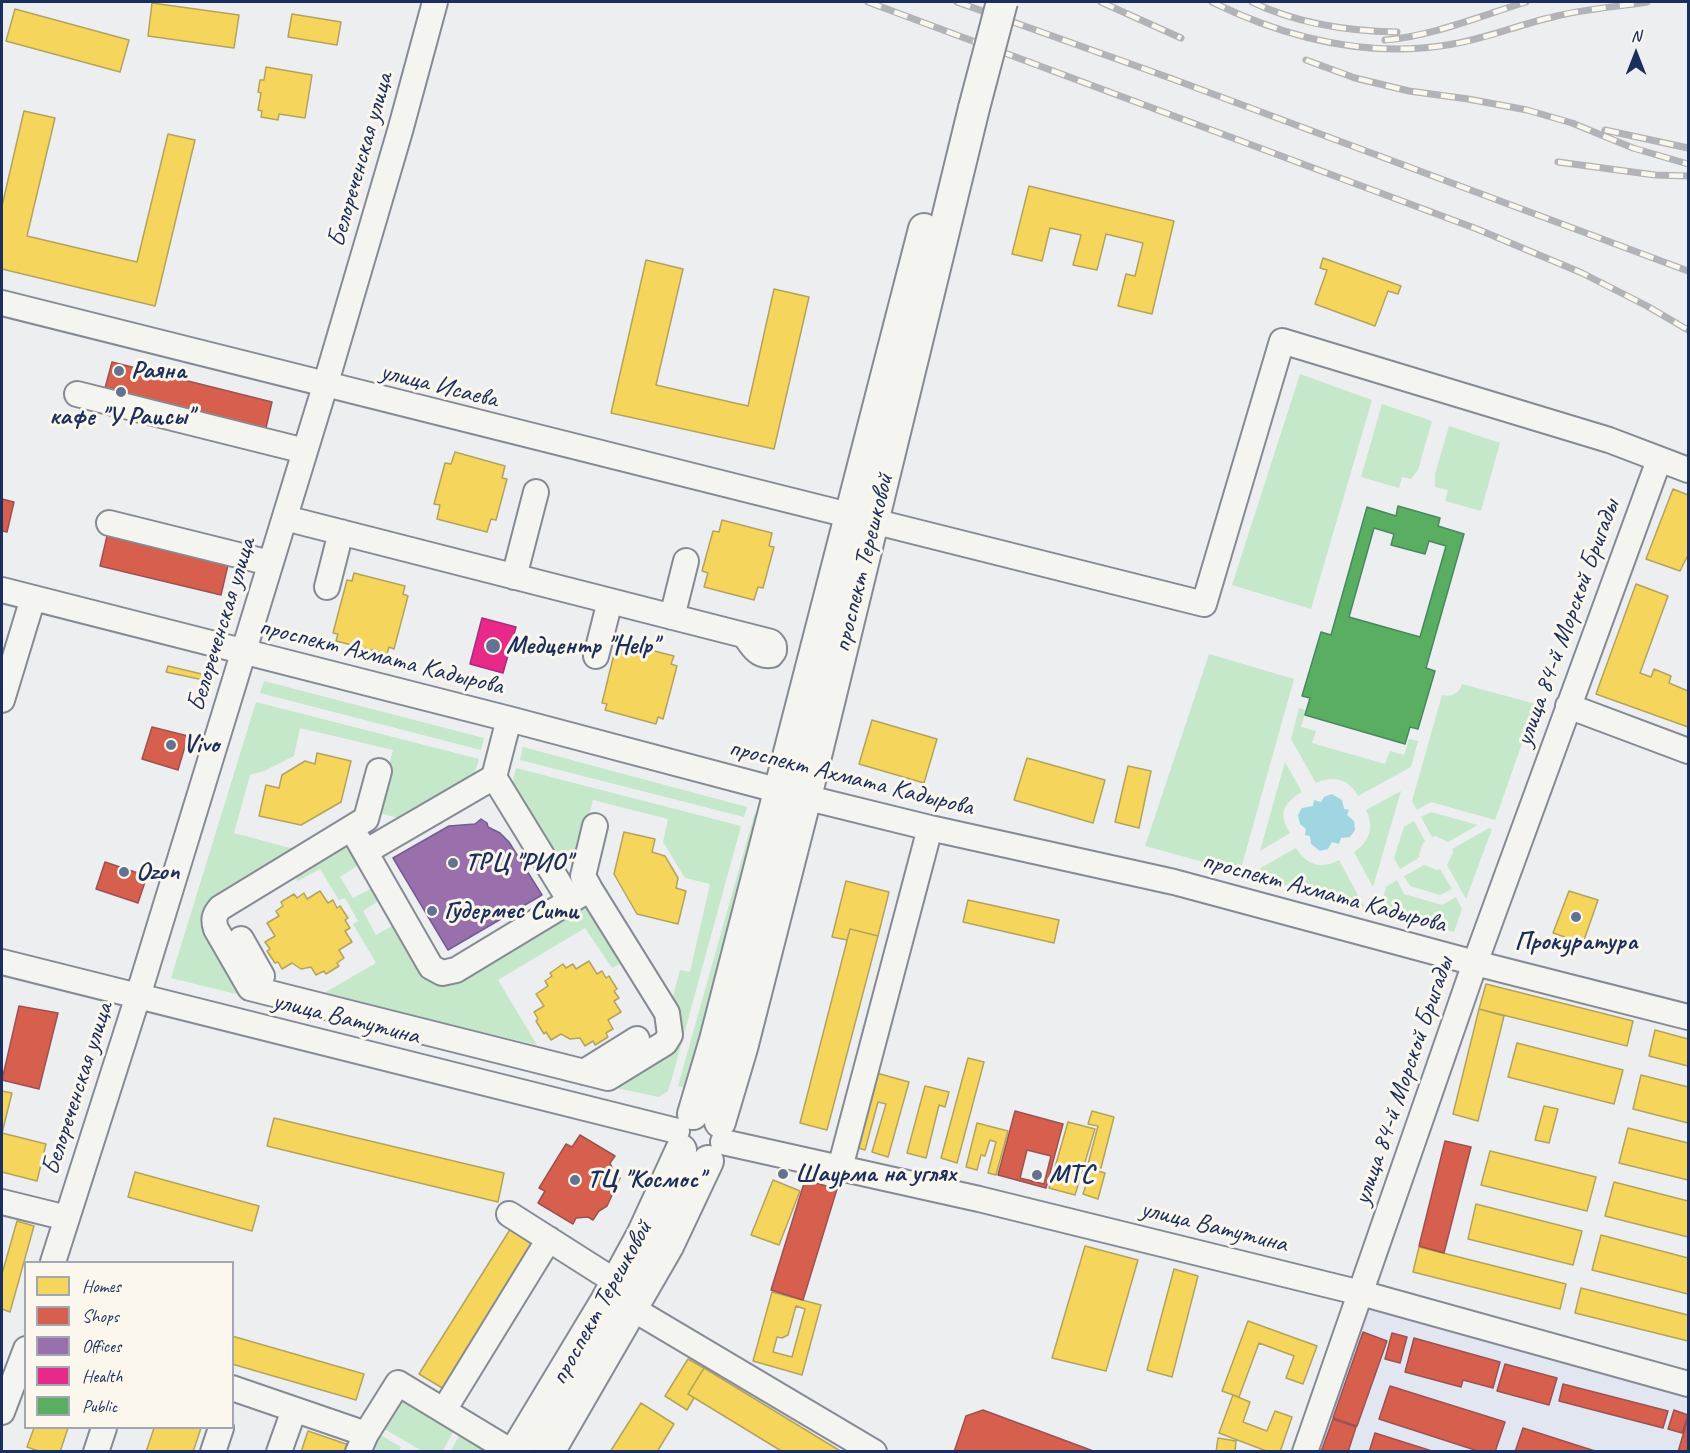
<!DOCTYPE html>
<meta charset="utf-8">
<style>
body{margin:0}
#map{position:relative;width:1690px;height:1453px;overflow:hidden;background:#eceef0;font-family:Caveat,sans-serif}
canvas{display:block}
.frame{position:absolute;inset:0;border:3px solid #1b2f5e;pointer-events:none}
.legend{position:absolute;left:24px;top:1261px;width:210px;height:168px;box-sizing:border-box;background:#fbf7ec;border:2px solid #a1a7b3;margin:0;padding:8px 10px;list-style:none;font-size:18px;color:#1b2f5e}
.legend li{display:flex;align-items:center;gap:12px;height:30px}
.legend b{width:30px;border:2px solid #a1a7b3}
.north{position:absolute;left:1606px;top:24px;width:60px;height:60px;-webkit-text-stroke:4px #fbf7ec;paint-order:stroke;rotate:0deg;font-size:16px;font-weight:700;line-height:24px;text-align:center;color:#1b2f5e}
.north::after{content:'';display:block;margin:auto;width:21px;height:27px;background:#1b2f5e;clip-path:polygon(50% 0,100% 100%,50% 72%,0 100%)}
</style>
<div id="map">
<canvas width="1690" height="1453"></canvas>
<div class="frame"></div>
<ul class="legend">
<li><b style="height:16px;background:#f6d55c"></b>Homes</li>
<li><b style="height:16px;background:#d6604d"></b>Shops</li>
<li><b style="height:16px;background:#9970ab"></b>Offices</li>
<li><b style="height:16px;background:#e7298a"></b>Health</li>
<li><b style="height:16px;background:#5aae61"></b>Public</li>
</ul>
<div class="north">N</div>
</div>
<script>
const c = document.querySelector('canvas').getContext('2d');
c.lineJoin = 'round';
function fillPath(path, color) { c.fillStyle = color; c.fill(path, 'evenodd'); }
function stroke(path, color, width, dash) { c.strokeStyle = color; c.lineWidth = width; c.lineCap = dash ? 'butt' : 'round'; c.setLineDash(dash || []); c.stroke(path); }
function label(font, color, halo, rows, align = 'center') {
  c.font = font + ' Caveat,sans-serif'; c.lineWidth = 6; c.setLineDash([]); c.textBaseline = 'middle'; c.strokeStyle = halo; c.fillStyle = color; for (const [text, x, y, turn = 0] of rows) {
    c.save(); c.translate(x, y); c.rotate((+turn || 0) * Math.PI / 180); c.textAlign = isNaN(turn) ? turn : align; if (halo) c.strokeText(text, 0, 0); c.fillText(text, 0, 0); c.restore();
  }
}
const built = new Path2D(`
 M 1368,1295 L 1688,1384 L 1688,1451 L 1311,1452 Z`);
const green = new Path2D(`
 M 1300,374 L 1372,400 L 1311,609 L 1232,585 Z
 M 1382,404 L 1432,421 L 1418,470 L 1411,479 L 1402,477 L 1399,488 L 1361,477 Z
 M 1449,426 L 1500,443 L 1481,511 L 1445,501 L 1448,490 L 1435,487 L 1435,474 Z
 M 1209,654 L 1294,679 L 1240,872 L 1145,846 Z
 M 264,681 L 484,738 L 481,750 L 260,693 Z
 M 1462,684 L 1536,704 L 1495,820 L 1431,802 L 1417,810 L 1412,801 L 1442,695 C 1452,697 1459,694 1462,684 Z
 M 256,702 L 479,759 L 474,776 L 401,819 L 376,812 L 393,750 L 300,728 L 294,756 L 264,771 L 250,775 L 234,833 L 298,850 L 210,903 C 203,910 202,916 204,926 L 244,996 L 171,978 Z
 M 1299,708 L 1306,710 L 1301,727 L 1316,731 L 1312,743 L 1385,764 L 1390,751 L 1404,755 L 1409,739 L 1418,741 L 1411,767 L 1358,796 C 1349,779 1333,775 1316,783 L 1291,739 Z
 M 523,747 L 747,807 L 744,817 L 520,760 Z
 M 1285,762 L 1302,792 C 1283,803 1278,814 1290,833 L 1260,851 Z
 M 516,768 L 741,826 L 672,1078 L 668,1091 L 659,1097 L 616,1088 L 618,1082 L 663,1054 L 671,1004 L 680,970 L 690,972 L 710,884 L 685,878 L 663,842 L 668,819 L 593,800 L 577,863 L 555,858 L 512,784 Z
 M 1401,791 L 1373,887 L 1354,852 C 1369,842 1375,828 1366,810 Z
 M 755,812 L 756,820 L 686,1088 L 678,1086 Z
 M 1431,812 L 1478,825 L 1448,842 L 1435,836 L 1432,837 L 1421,817 Z
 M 1414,821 L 1425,841 L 1423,843 L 1419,855 L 1420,857 L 1400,869 L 1394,858 L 1404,827 Z
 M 1489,828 L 1492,829 L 1466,899 L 1447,865 L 1453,852 L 1452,849 Z
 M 349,843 L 360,864 L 340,877 L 353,898 L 374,887 L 381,899 L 363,911 L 376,935 L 397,923 L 446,984 L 456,983 L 589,905 L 624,962 L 612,968 L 585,928 L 498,980 L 537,1045 L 322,994 L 376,963 L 353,924 L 358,921 L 345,898 L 339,900 L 320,869 L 298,881 L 294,876 Z
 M 1296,848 C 1307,865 1321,870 1339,860 L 1365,908 L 1253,876 L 1255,871 Z
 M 1424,865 L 1437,870 L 1440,869 L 1452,889 L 1440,895 L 1410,886 L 1404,876 Z
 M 1397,880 L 1404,894 L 1442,905 L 1456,897 L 1462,909 L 1454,932 L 1379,911 L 1386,887 Z
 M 404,1399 L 456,1427 L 442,1452 L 422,1451 L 381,1427 L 397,1402 Z
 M 462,1431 L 490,1448 L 488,1451 L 450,1452 Z
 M 377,1433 L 401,1447 L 399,1451 L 367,1452 Z`);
const water = new Path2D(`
 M 1332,794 L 1342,800 L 1344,809 L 1349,810 L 1347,815 L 1354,821 L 1355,830 L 1350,837 L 1341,838 L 1339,844 L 1332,842 L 1328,849 L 1320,851 L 1311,844 L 1310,836 L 1305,835 L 1306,829 L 1300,824 L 1298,815 L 1302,808 L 1313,806 L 1314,800 L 1321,802 L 1324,797 Z`);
const homes = new Path2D(`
 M 152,3 L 239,15 L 234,48 L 148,36 Z
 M 15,9 L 129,40 L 120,72 L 6,41 Z
 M 292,14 L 341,22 L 337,45 L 288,37 Z
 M 266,67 L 312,75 L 305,118 L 279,114 L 278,120 L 261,117 L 262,111 L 258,110 L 261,93 L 258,92 L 260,80 L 264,80 Z
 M 24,111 L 55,118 L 27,236 L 137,262 L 168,134 L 195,140 L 155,306 L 2,269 L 2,206 Z
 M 1029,186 L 1174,221 L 1152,314 L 1118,306 L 1126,274 L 1135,276 L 1143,243 L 1106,234 L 1097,270 L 1073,265 L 1081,235 L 1050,228 L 1042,261 L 1012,254 Z
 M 1323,258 L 1401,286 L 1398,294 L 1388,291 L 1375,326 L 1315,304 L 1327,270 L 1320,268 Z
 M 646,260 L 683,269 L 656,385 L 748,406 L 774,289 L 809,297 L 774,449 L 611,413 Z
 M 455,452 L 505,466 L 502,478 L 507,479 L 496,520 L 491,519 L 487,532 L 437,519 L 440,505 L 434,504 L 445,463 L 451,464 Z
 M 1673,489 L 1688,495 L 1688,555 L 1680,571 L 1646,559 Z
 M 722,520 L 772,533 L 769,546 L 774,547 L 763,588 L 758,587 L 754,600 L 704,587 L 708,573 L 702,571 L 713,531 L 719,532 Z
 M 354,573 L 405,586 L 403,594 L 408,596 L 394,649 L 389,647 L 387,654 L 336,641 L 338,634 L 333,633 L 347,580 L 352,581 Z
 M 1636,584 L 1668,596 L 1640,673 L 1651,677 L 1654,669 L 1671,676 L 1669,683 L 1688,691 L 1688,727 L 1596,694 Z
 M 623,643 L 674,656 L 671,664 L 677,666 L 663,719 L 658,717 L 656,724 L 605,710 L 607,704 L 602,703 L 615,650 L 620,651 Z
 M 168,666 L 210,676 L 208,681 L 166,672 Z
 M 872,720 L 937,739 L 924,783 L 859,764 Z
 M 317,753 L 351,761 L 341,802 L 301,825 L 259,816 L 266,785 L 279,788 L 282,775 L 305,761 L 315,764 Z
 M 1027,758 L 1105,780 L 1093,823 L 1014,800 Z
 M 1128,766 L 1151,771 L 1139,828 L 1115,822 Z
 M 624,832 L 655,839 L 652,852 L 665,856 L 678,878 L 676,888 L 686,891 L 678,924 L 637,914 L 614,874 Z
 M 846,881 L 889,892 L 878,936 L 850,929 L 847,940 L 832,937 Z
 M 320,891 L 328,903 L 333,900 L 337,908 L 340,906 L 348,918 L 345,920 L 350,928 L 345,931 L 352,942 L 339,950 L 344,958 L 337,963 L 339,966 L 326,974 L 324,971 L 316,975 L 311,967 L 301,969 L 292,963 L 282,969 L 278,962 L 275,963 L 267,951 L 270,949 L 265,942 L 275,936 L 267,923 L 279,916 L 276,911 L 283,906 L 281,902 L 294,894 L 297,898 L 304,893 L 307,899 Z
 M 1569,891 L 1598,900 L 1583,943 L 1553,933 Z
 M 968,900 L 1059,920 L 1054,943 L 963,922 Z
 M 850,929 L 878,936 L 827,1130 L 800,1123 Z
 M 589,961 L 597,974 L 602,971 L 606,978 L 609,976 L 617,989 L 614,991 L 619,998 L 614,1001 L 621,1012 L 608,1020 L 613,1029 L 606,1033 L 608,1037 L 595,1045 L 593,1041 L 585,1046 L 580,1038 L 570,1039 L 561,1034 L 551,1040 L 546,1032 L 544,1034 L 536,1021 L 538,1019 L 534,1012 L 544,1006 L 536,994 L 548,986 L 545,981 L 552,976 L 550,973 L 563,964 L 566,968 L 573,964 L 576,969 Z
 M 1486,984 L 1633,1021 L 1627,1046 L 1479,1009 Z
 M 1479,1009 L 1504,1016 L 1478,1121 L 1453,1114 Z
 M 1655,1030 L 1688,1039 L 1688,1066 L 1649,1056 Z
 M 1517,1043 L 1623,1070 L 1614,1104 L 1508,1077 Z
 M 968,1058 L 984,1062 L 957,1163 L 941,1158 Z
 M 873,1072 L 909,1082 L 888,1157 L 872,1152 L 886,1104 L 878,1102 L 865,1150 L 852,1146 Z
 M 1641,1075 L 1688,1087 L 1688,1123 L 1633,1109 Z
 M 925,1086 L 949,1092 L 945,1107 L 939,1105 L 926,1158 L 907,1153 Z
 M 2,1091 L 12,1093 L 2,1133 L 46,1144 L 37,1181 L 2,1172 Z
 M 1544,1106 L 1558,1109 L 1549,1143 L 1535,1140 Z
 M 1092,1111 L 1114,1117 L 1101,1168 L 1088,1164 L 1098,1126 L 1088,1124 Z
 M 274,1118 L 504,1173 L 498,1202 L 267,1146 Z
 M 1068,1122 L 1095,1129 L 1075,1195 L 1049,1188 Z
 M 977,1123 L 1008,1131 L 996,1175 L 988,1173 L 996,1142 L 990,1140 L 985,1156 L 981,1155 L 977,1170 L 966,1167 Z
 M 1628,1128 L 1688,1143 L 1688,1180 L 1619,1163 Z
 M 1490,1151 L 1596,1177 L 1587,1211 L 1481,1185 Z
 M 1091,1169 L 1105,1173 L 1098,1199 L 1083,1194 Z
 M 135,1172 L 259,1206 L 252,1231 L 128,1197 Z
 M 773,1180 L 800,1191 L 779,1245 L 751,1235 Z
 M 1614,1182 L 1688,1201 L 1688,1237 L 1605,1216 Z
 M 1476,1204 L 1582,1231 L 1573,1265 L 1468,1239 Z
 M 17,1221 L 34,1226 L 10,1312 L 2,1309 L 2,1274 Z
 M 511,1228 L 536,1244 L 444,1389 L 419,1374 Z
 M 1601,1235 L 1688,1258 L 1688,1294 L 1592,1270 Z
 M 1085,1246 L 1138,1260 L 1106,1371 L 1052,1358 Z
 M 1419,1247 L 1566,1284 L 1560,1309 L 1413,1272 Z
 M 1174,1269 L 1198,1276 L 1172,1377 L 1147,1370 Z
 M 1581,1288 L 1688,1315 L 1688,1341 L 1575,1313 Z
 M 772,1292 L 821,1305 L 802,1375 L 753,1361 ZM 796,1306 L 805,1309 L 792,1357 L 773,1352 L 777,1337 L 782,1338 L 788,1335 Z
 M 1248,1321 L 1317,1346 L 1303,1384 L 1286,1378 L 1294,1356 L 1259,1343 L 1239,1397 L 1222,1391 Z
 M 232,1336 L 364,1374 L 356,1400 L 232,1364 Z
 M 688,1359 L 704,1368 L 688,1394 L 694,1398 L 687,1410 L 665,1396 Z
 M 704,1368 L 842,1452 L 783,1452 L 688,1394 Z
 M 1233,1395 L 1250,1402 L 1243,1422 L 1267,1431 L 1275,1411 L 1292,1417 L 1280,1452 L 1269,1452 L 1219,1433 Z
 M 641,1403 L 674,1424 L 657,1452 L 610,1452 Z
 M 34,1428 L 68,1428 L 60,1452 L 41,1452 L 27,1447 Z
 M 154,1428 L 201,1428 L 193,1452 L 146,1452 Z
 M 308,1431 L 349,1445 L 346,1452 L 301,1452 Z
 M 1218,1438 L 1236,1441 L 1235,1452 L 1216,1452 Z`);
const shops = new Path2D(`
 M 112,362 L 272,402 L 265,432 L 104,392 Z
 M 2,499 L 14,502 L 7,532 L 2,531 Z
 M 107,536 L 228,565 L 221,595 L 100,566 Z
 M 152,727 L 188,736 L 178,770 L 142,759 Z
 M 105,862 L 147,876 L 138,903 L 96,889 Z
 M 19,1006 L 58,1013 L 39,1089 L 2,1080 Z
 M 1015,1111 L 1063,1124 L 1046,1188 L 998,1175 Z
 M 580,1135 L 615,1156 L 610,1163 L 615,1175 L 620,1178 L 607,1206 L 599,1211 L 593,1220 L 588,1217 L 576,1218 L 573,1224 L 538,1203 L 545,1191 L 539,1188 L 566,1144 L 572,1147 Z
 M 1445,1141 L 1471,1147 L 1444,1253 L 1419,1246 Z
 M 1027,1150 L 1051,1156 L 1044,1184 L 1020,1178 Z
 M 805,1180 L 837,1189 L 803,1300 L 771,1290 Z
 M 1363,1332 L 1387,1341 L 1357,1426 L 1333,1418 Z
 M 1392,1333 L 1407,1337 L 1400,1363 L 1385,1359 Z
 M 1414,1338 L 1500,1362 L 1493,1388 L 1463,1380 L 1461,1387 L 1405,1372 Z
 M 1505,1364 L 1557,1378 L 1549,1405 L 1497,1391 Z
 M 1563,1384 L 1668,1411 L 1663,1428 L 1559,1401 Z
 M 1390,1386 L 1505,1422 L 1495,1452 L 1481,1452 L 1379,1419 Z
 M 983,1410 L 1096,1452 L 954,1452 L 966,1416 Z
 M 1674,1410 L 1688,1415 L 1682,1433 L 1668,1429 Z
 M 1688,1418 L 1688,1452 L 1678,1452 Z
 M 1333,1419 L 1356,1427 L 1348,1452 L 1321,1452 Z
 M 1523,1428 L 1598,1452 L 1515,1452 Z
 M 1375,1433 L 1435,1452 L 1369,1452 Z`);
const offices = new Path2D(`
 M 481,819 L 487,823 L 488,827 L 500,833 L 509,842 L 542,895 L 448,950 L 393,858 L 449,826 L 475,824 Z`);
const health = new Path2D(`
 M 482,618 L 516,627 L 503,673 L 470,664 Z`);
const public = new Path2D(`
 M 1398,506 L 1440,518 L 1438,526 L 1464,534 L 1426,668 L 1435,671 L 1418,729 L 1410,727 L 1405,744 L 1305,715 L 1310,698 L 1302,696 L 1321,632 L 1331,635 L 1367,507 L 1396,516 ZM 1374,528 L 1394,534 L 1391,545 L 1425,554 L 1429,541 L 1446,546 L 1420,637 L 1349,617 Z`);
const minor = new Path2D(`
 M 2,303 C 401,406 802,507 1204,604 L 1282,341 L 1609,440 L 1688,470
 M 77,394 L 305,451
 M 285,518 L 771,642 L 774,646 L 774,651 L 771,655 C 758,657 752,646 745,636
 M 109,523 L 270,563
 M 514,577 L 536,492
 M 327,587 L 341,532
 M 2,590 L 509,719 L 792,794 L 930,828 L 1174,882 L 1475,963 L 1688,1017
 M 672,617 L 686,561
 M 596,656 L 610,601
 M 2,700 L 33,598
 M 1568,706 L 1688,751
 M 379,771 L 366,819 L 220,908 C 214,915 213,920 216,929 L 250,988 L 608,1078 L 665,1043 L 670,1035 L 667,1013 L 590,889 L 570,901 L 494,777 L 509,719
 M 352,829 L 431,967 L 442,973 L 456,970 L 570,901
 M 365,852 L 494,777
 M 590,889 L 583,876 L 595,826
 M 241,939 L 262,976
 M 2,962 L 677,1131
 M 584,1072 L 637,1039
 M 723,1142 L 979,1199 L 1361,1293 L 1688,1384
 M 840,1168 L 930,828
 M 2,1202 L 67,1218
 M 509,1214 L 616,1282
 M 53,1262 L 138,996 L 325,386 L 400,131 L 435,2
 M 633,1309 L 874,1452
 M 232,1388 L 366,1434
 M 444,1410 L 549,1239
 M 2,1412 L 26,1349
 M 96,1452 L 104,1428
 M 213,1452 L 221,1428
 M 279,1452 L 294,1410
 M 358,1452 L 366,1434 L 398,1383 L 512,1452
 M 1305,1452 L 1475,963 L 1659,460`);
const major = new Path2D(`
 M 693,1114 L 715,1040 L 924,229
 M 720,1122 L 742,1048 L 806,797 L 974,108
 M 515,1452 L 606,1301 L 642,1235 L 681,1150
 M 549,1452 L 668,1246 L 708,1161`);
const rail = new Path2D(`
 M 868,2 L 1477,229 L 1582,273 L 1647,306 L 1688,330
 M 957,2 L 1170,78 L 1688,271
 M 1101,2 L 1181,38
 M 1212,2 C 1284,37 1366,58 1447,45 C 1483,40 1517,25 1553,17 C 1583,9 1616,7 1647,2
 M 1252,2 C 1298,24 1347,31 1397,32
 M 1385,40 C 1433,36 1480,16 1526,2
 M 1306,60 L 1355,78 L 1409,91 L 1468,99 L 1527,110 L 1572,123 L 1633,148 L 1688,164
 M 1605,130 L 1688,148
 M 1558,162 L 1655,175 L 1688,176`);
const majorBridge = new Path2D(`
 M 974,108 L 1002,2`);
const markers = [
 [119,371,6,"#647291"],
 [121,392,6,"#647291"],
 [493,646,8,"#647291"],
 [171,745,6,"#647291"],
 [453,863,6,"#647291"],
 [124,872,6,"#647291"],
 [432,911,6,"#647291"],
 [1576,917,6,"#647291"],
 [783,1174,6,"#647291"],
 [1037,1175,6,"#647291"],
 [575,1180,6,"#647291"]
];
const streetNames = [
 ["Белореченская улица",361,160,-74],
 ["улица Исаева",439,386,14],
 ["проспект Терешковой",864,563,-76],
 ["улица 84-й Морской Бригады",1568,623,-70],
 ["Белореченская улица",222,625,-73],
 ["проспект Ахмата Кадырова",381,657,14],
 ["проспект Ахмата Кадырова",851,778,14],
 ["проспект Ахмата Кадырова",1324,893,15],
 ["улица Ватутина",346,1019,14],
 ["улица 84-й Морской Бригады",1404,1081,-71],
 ["Белореченская улица",78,1089,-72],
 ["улица Ватутина",1214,1227,14],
 ["проспект Терешковой",602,1303,-61]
];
const poiNames = [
 ["Раяна",131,371],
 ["кафе \"У Раисы\"",121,417,"center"],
 ["Медцентр \"Help\"",506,646],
 ["Vivo",183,745],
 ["ТРЦ \"РИО\"",465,863],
 ["Ozon",136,872],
 ["Гудермес Сити",444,911],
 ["Прокуратура",1576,942,"center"],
 ["Шаурма на углях",795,1174],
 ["МТС",1049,1175],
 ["ТЦ \"Космос\"",587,1180]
];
fillPath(built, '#e1e6f0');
fillPath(green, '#c5e8ca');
fillPath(water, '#9fd6e1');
fillPath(homes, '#f6d55c');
stroke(homes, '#b4a35d', 1.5);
fillPath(shops, '#d6604d');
stroke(shops, '#9e5152', 1.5);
fillPath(offices, '#9970ab');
stroke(offices, '#735c94', 1.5);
fillPath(health, '#e7298a');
stroke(health, '#aa2b7d', 1.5);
fillPath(public, '#5aae61');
stroke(public, '#478860', 1.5);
stroke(minor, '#858a94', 28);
stroke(major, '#858a94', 34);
stroke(minor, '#f4f4f1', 24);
stroke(major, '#f4f4f1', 30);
stroke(rail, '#b1b3b7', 7);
stroke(rail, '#fbf7ec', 4.5, [14]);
stroke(majorBridge, '#858a94', 34, []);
stroke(majorBridge, '#f4f4f1', 30);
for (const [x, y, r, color] of markers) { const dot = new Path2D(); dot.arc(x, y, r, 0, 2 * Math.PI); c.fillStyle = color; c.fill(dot); stroke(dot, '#fbf7ec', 2); }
label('26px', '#1b2f5e', '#fbf7ec', streetNames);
label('bold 26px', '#1b2f5e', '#fbf7ec', poiNames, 'left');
</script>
